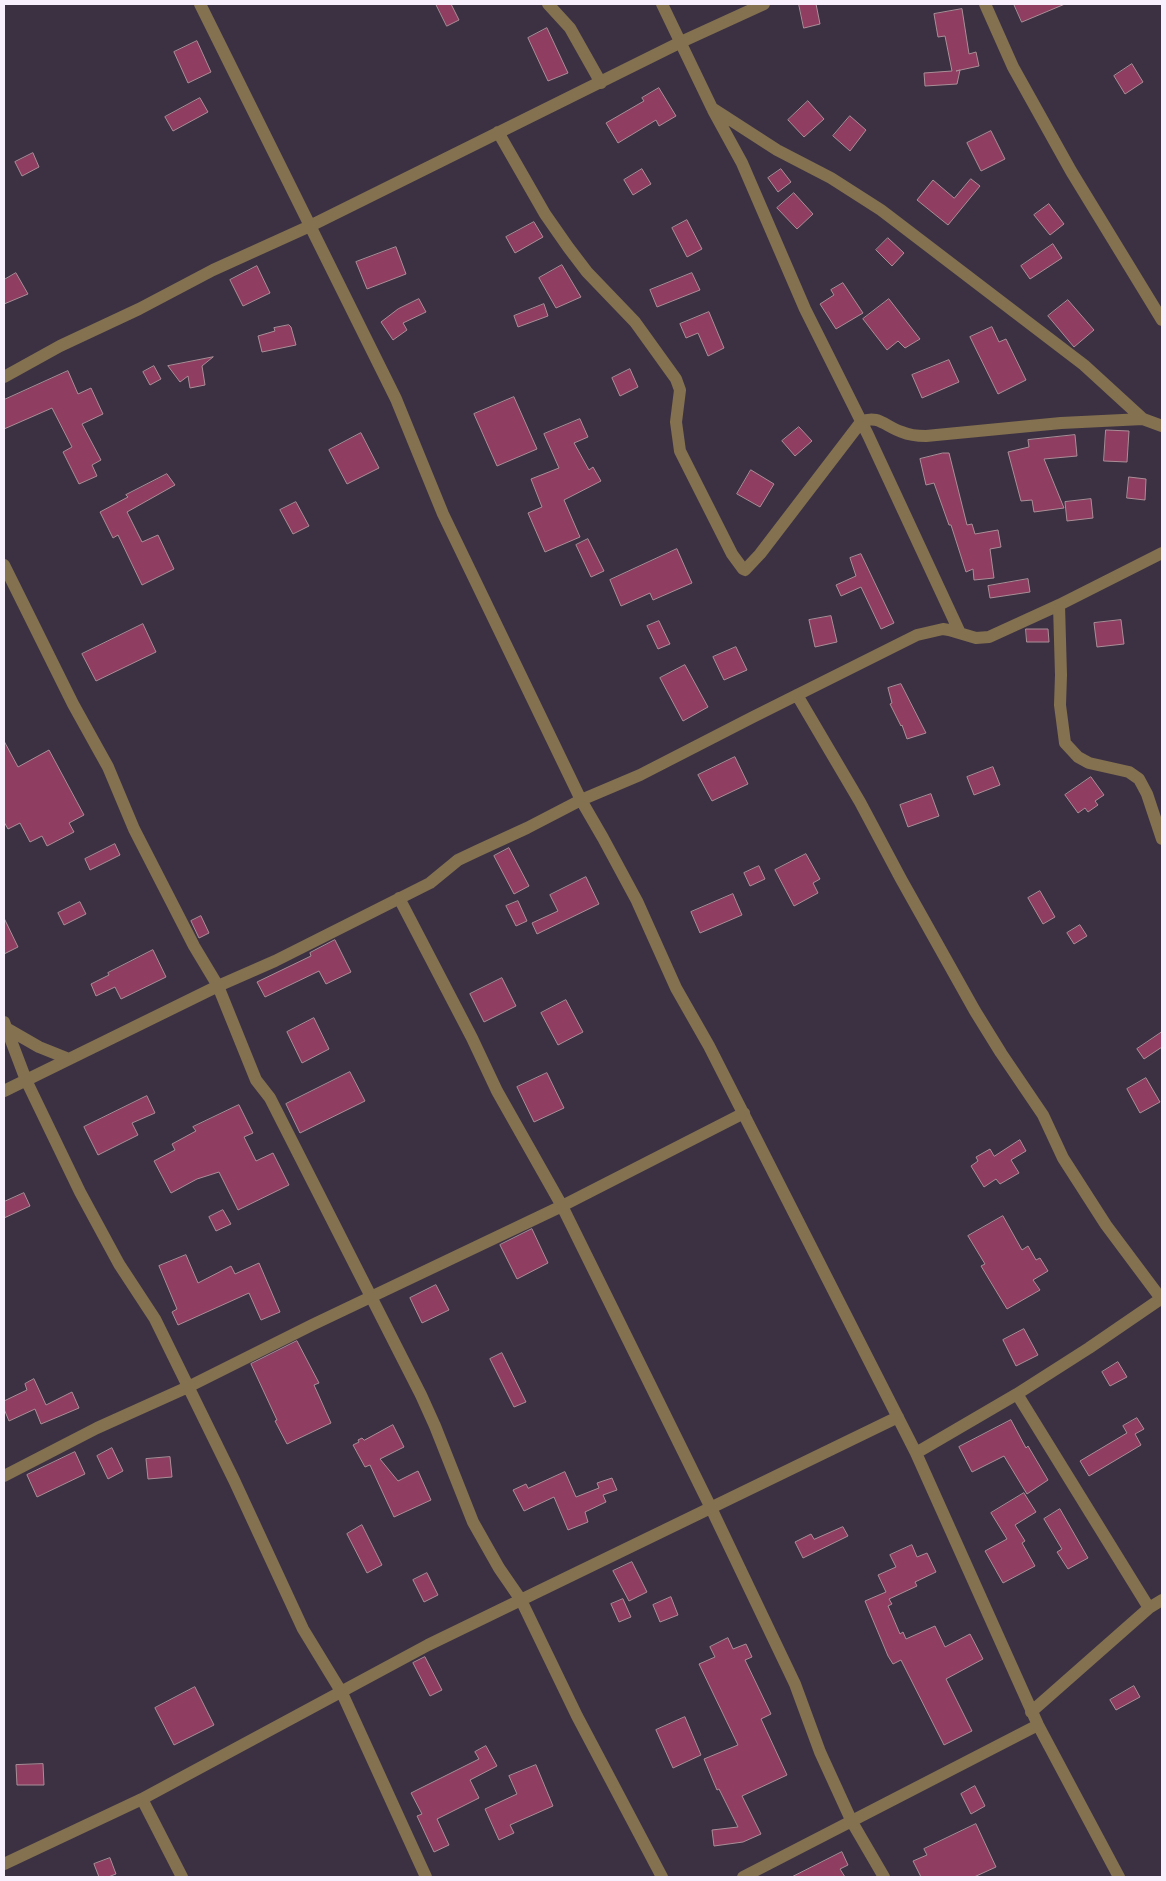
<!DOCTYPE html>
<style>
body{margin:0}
#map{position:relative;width:1166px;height:1881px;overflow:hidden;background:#3c3143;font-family:"Asap Condensed",sans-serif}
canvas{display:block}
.frame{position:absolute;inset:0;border:5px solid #f8f1fd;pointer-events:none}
</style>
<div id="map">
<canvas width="1166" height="1881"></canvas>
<div class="frame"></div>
</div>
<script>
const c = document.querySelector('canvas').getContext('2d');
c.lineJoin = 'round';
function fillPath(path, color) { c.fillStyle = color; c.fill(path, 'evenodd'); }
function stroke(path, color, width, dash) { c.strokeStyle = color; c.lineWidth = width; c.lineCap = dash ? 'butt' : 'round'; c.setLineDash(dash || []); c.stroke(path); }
const building = new Path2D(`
 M 436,4 L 451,4 L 459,20 L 447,26 Z
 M 799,4 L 816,4 L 820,24 L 804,28 Z
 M 1014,4 L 1065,4 L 1022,22 Z
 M 962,9 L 969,54 L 976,52 L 979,66 L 956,71 L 960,70 L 957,84 L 925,86 L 924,73 L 952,71 L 945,36 L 938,37 L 934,14 Z
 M 547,28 L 568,73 L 548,81 L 528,38 Z
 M 197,41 L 211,72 L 188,83 L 174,52 Z
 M 1132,64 L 1143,82 L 1125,94 L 1114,76 Z
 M 659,88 L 676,116 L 659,126 L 656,120 L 618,143 L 606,123 L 644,101 L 642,98 Z
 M 200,98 L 208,112 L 173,131 L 165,117 Z
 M 808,101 L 824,119 L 804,137 L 788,120 Z
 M 850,116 L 866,130 L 850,151 L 833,136 Z
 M 991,131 L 1005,159 L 981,171 L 967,143 Z
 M 33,153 L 39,167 L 22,176 L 15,162 Z
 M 642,169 L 651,184 L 633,195 L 624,180 Z
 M 781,169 L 791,182 L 778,192 L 768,178 Z
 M 971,179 L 980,186 L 948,225 L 917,200 L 933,180 L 954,198 Z
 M 794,193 L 813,214 L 797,229 L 777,208 Z
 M 1049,204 L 1064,224 L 1050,235 L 1034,215 Z
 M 687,220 L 702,249 L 687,257 L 672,228 Z
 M 534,222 L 543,237 L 515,253 L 506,237 Z
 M 888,238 L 904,253 L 892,266 L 876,250 Z
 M 1053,244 L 1062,258 L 1030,279 L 1021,266 Z
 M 396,247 L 406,274 L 367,289 L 356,262 Z
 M 562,265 L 581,297 L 556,308 L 539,278 Z
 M 257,266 L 270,293 L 243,306 L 230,280 Z
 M 16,273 L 28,294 L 4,304 L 4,280 Z
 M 692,273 L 700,290 L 657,307 L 650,290 Z
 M 843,283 L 863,313 L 836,329 L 820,304 L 834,295 L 831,290 Z
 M 419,299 L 426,312 L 403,323 L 407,330 L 393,340 L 381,322 L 398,309 Z
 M 889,299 L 920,339 L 905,348 L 898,341 L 887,350 L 863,319 Z
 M 1068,300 L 1094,330 L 1074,347 L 1048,316 Z
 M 544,304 L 548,316 L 518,327 L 514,316 Z
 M 709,312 L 724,348 L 708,356 L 698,333 L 686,338 L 680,324 Z
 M 289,325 L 291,327 L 296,345 L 262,352 L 258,336 L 275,331 L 274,328 Z
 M 992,327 L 999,342 L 1006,339 L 1026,380 L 998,394 L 970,337 Z
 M 213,357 L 202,366 L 205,385 L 190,388 L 188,376 L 180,382 L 168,366 Z
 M 949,360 L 959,382 L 922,398 L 912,375 Z
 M 154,366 L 161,379 L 150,385 L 143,372 Z
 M 630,369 L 638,387 L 620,396 L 612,378 Z
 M 68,371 L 78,394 L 91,388 L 103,414 L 82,424 L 101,460 L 92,465 L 97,476 L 79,484 L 63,452 L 72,447 L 52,408 L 4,429 L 4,400 Z
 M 514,397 L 537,449 L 497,466 L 474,414 Z
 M 580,419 L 588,437 L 574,443 L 589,470 L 593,467 L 601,481 L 564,500 L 580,537 L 545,552 L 528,513 L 542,507 L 531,479 L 559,468 L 544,434 Z
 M 799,427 L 812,441 L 795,456 L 782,441 Z
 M 1106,430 L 1129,431 L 1127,462 L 1104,461 Z
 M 361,433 L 379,468 L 347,484 L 329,450 Z
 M 1075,435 L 1077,456 L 1044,459 L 1064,508 L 1034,512 L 1032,500 L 1021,501 L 1008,452 L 1029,447 L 1028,440 Z
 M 943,453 L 949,453 L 967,525 L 972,524 L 975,534 L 998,530 L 1001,547 L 990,549 L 994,578 L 974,580 L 973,569 L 966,572 L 951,525 L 949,525 L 934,483 L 926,485 L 920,459 Z
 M 751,470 L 774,484 L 760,507 L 737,494 Z
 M 167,474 L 175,485 L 127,512 L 142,542 L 158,535 L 174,569 L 142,585 L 118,535 L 113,538 L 100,512 L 128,497 L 126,495 Z
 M 1129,477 L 1146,479 L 1145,500 L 1127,498 Z
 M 1091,499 L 1093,518 L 1067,521 L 1065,502 Z
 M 296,502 L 309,526 L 293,534 L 280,510 Z
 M 588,539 L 604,571 L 591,577 L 576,545 Z
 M 677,549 L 692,583 L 653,600 L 650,593 L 621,606 L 610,580 Z
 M 861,554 L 894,623 L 881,629 L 861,587 L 841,596 L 836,585 L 856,576 L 850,558 Z
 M 1028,579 L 1030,592 L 990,598 L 988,586 Z
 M 831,616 L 837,642 L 815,647 L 809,620 Z
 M 1121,620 L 1124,644 L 1097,647 L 1094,623 Z
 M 659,621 L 670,644 L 658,649 L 647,626 Z
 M 143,624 L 156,652 L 96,681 L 82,654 Z
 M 1026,629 L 1048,629 L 1049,642 L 1027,642 Z
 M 736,647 L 747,670 L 724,680 L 713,657 Z
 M 685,665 L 708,707 L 683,721 L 660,678 Z
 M 901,684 L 926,733 L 907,739 L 902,725 L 901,726 L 890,704 L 892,703 L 888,688 Z
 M 4,741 L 18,767 L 49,750 L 84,815 L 69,823 L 74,832 L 47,846 L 42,836 L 30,842 L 20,823 L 8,829 L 4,822 Z
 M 735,757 L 748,784 L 712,801 L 698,775 Z
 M 993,767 L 1000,785 L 974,795 L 967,777 Z
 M 1091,777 L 1104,795 L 1095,801 L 1098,805 L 1088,812 L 1085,808 L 1078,813 L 1065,795 Z
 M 931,794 L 939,816 L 908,827 L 900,805 Z
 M 115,844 L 120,855 L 90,870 L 85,859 Z
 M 509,848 L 529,886 L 514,894 L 494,856 Z
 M 806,854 L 820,879 L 813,883 L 818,893 L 794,906 L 775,870 Z
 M 759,866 L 765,879 L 750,886 L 744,873 Z
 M 586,877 L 599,904 L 537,934 L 532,923 L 558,911 L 550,895 Z
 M 1040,891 L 1055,917 L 1043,924 L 1028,898 Z
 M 733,894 L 742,915 L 700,933 L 691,912 Z
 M 518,901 L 527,921 L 516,926 L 506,906 Z
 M 80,902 L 86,914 L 64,925 L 58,913 Z
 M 201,916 L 209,933 L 199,938 L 191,921 Z
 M 4,918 L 18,947 L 4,954 Z
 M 1080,925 L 1087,936 L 1074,944 L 1067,933 Z
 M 335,940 L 351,972 L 326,984 L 319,971 L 265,997 L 257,982 L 311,956 L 310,953 Z
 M 153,950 L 166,977 L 121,999 L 115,987 L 96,996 L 91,984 L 109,975 L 108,973 Z
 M 502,978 L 516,1006 L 484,1022 L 470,994 Z
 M 566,1000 L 583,1032 L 558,1045 L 541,1013 Z
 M 314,1018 L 329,1049 L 302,1063 L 287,1032 Z
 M 1162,1032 L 1162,1047 L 1144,1059 L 1137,1049 Z
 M 350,1072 L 365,1101 L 300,1133 L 286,1104 Z
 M 547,1073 L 564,1108 L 534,1122 L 517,1087 Z
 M 1146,1078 L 1160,1102 L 1140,1113 L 1127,1089 Z
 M 147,1096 L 155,1113 L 132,1123 L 138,1135 L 98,1155 L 84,1127 Z
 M 239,1105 L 253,1133 L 244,1137 L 256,1161 L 273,1153 L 289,1185 L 238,1210 L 219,1172 L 197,1179 L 171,1193 L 154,1161 L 175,1150 L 172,1144 L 196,1131 L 193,1127 Z
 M 1020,1140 L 1026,1151 L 1011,1160 L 1019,1173 L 1000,1184 L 996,1179 L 984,1187 L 971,1166 L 978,1161 L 976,1157 L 990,1149 L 994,1156 Z
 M 24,1193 L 30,1206 L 4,1218 L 4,1202 Z
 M 223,1210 L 231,1224 L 216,1231 L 209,1217 Z
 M 1003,1216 L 1022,1250 L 1028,1246 L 1036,1260 L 1040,1258 L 1048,1271 L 1033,1280 L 1040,1290 L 1007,1309 L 981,1266 L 985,1264 L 968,1236 Z
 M 532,1229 L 548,1263 L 517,1279 L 500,1245 Z
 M 186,1255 L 198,1283 L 231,1266 L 235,1274 L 259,1263 L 280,1312 L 261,1320 L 249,1293 L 178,1325 L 172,1312 L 177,1309 L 159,1266 Z
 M 436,1285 L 449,1310 L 422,1323 L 410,1298 Z
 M 1024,1329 L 1038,1355 L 1016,1366 L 1003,1340 Z
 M 297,1341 L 319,1383 L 314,1385 L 331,1423 L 287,1444 L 275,1421 L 277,1420 L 251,1364 Z
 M 502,1353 L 526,1402 L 514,1407 L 490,1359 Z
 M 1118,1362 L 1127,1377 L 1110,1386 L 1102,1372 Z
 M 34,1379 L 46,1405 L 72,1392 L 79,1408 L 41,1424 L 35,1409 L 9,1421 L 4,1409 L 4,1401 L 27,1390 L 25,1384 Z
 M 1137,1418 L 1144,1429 L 1135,1434 L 1141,1445 L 1089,1476 L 1080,1461 L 1127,1433 L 1123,1426 Z
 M 1011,1420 L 1026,1448 L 1028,1446 L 1048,1480 L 1027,1494 L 1004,1456 L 972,1472 L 959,1447 Z
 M 393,1425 L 404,1447 L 380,1459 L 398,1481 L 418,1471 L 431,1500 L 394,1517 L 370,1465 L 365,1467 L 353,1445 L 359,1442 L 358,1440 L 362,1438 L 364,1440 Z
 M 112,1448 L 123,1471 L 108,1479 L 97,1456 Z
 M 75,1452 L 85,1474 L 37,1497 L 27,1475 Z
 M 170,1457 L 172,1477 L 148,1479 L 146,1459 Z
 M 565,1472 L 576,1497 L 599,1488 L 597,1483 L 612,1478 L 617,1490 L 603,1495 L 606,1502 L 585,1512 L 588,1522 L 568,1530 L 554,1497 L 524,1511 L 513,1490 L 526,1484 L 528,1488 Z
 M 1024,1493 L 1036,1512 L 1015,1525 L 1025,1541 L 1022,1543 L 1035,1566 L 1003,1583 L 985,1551 L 1007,1539 L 991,1513 Z
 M 1060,1509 L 1088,1558 L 1068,1569 L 1057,1552 L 1062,1549 L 1044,1519 Z
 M 362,1525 L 382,1565 L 367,1573 L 347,1534 Z
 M 843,1527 L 848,1536 L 803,1558 L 795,1542 L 811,1534 L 814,1539 Z
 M 912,1545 L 917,1557 L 927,1553 L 936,1572 L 915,1582 L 917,1586 L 889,1599 L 892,1604 L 888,1606 L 900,1634 L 903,1632 L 906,1639 L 935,1626 L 945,1647 L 970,1634 L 983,1659 L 946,1679 L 972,1731 L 944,1745 L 901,1660 L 893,1664 L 888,1656 L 865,1601 L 886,1592 L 878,1575 L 896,1567 L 890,1555 Z
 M 632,1562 L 647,1592 L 629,1601 L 613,1571 Z
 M 427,1573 L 438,1595 L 424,1602 L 413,1580 Z
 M 671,1597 L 678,1615 L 660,1622 L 653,1605 Z
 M 623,1599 L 631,1617 L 619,1622 L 611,1604 Z
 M 728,1638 L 733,1649 L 746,1644 L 752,1657 L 745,1660 L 771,1714 L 761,1719 L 787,1775 L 742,1796 L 761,1834 L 743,1842 L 714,1846 L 712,1830 L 738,1827 L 719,1789 L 717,1790 L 704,1759 L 738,1745 L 699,1664 L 715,1657 L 710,1647 Z
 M 425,1657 L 442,1690 L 430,1696 L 413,1663 Z
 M 1134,1686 L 1140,1697 L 1116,1710 L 1110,1700 Z
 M 195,1687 L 214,1725 L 174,1745 L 155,1708 Z
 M 685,1717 L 701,1755 L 673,1768 L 656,1730 Z
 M 486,1746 L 497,1766 L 470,1780 L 479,1798 L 437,1819 L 449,1845 L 434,1852 L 417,1816 L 422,1814 L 411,1793 L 479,1759 L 475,1752 Z
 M 43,1764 L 44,1785 L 17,1785 L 16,1765 Z
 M 536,1765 L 553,1806 L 510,1825 L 514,1833 L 499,1840 L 485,1809 L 517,1794 L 509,1776 Z
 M 975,1786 L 985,1806 L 971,1814 L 961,1794 Z
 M 976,1824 L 996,1867 L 974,1877 L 921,1877 L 913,1861 L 927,1855 L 924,1849 Z
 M 842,1852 L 848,1865 L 840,1869 L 845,1877 L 792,1877 Z
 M 110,1858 L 116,1874 L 108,1877 L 99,1877 L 94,1864 Z`);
const street = new Path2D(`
 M 200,4 L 396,399 L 443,514 L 581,800 L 603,838 L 637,901 L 676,988 L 709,1046 L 916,1453 L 1038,1725 L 1119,1877
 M 548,4 L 570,28 L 601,83
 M 662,4 L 712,108 L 777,150 L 831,178 L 881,210 L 1084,365 L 1143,419 L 1162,426
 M 985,4 L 1013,67 L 1071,171 L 1162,320
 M 713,110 L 742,163 L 805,309 L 868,435 L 960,633
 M 498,132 L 545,214 L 568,247 L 587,272 L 635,322 L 676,379 L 680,390 L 676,422 L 680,451 L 732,554 L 743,569 L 745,570 L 760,554 L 861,422 C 878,414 886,427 902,432 C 909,435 918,436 926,436 L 1061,423 L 1143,419
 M 4,377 L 60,346 L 139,309 L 213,270 L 310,226 L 681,42 L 764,4
 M 4,565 L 73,704 L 108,767 L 134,829 L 194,946 L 218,986 L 256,1080 L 270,1098 L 421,1395 L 435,1426 L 473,1522 L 499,1568 L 521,1600 L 577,1716 L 662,1877
 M 1059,605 L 1061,675 L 1060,705 L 1065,743 L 1078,757 L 1089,763 L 1129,772 L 1139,779 L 1147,794 L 1162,839
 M 797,695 L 860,802 L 901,879 L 975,1011 L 1001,1053 L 1043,1115 L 1063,1158 L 1106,1225 L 1162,1300
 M 399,898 L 472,1038 L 497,1091 L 562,1206 L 711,1508 L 795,1684 L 820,1752 L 852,1822 L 884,1877
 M 4,1022 L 26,1080 L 80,1192 L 119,1264 L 155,1319 L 234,1480 L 303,1629 L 342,1693 L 426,1877
 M 6,1028 L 39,1047 L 69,1059
 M 4,1091 L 218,986 L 275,961 L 430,883 L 458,860 L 477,851 L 527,828 L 581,800 L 640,775 L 753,717 L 917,635 L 943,629 L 949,630 L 976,638 L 989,637 L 1059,605 L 1162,553
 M 1017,1394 L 1149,1608 L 1031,1712
 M 916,1453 L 1017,1394 L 1089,1348 L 1162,1298
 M 4,1476 L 97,1428 L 188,1387 L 312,1325 L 562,1206 L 744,1113
 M 1149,1608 L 1162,1600
 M 142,1799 L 428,1645 L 898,1417
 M 4,1864 L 142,1799 L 182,1877
 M 743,1877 L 1038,1725`);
fillPath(building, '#8f3d60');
stroke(building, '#aa8e97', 1);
stroke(street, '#837150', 12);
</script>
